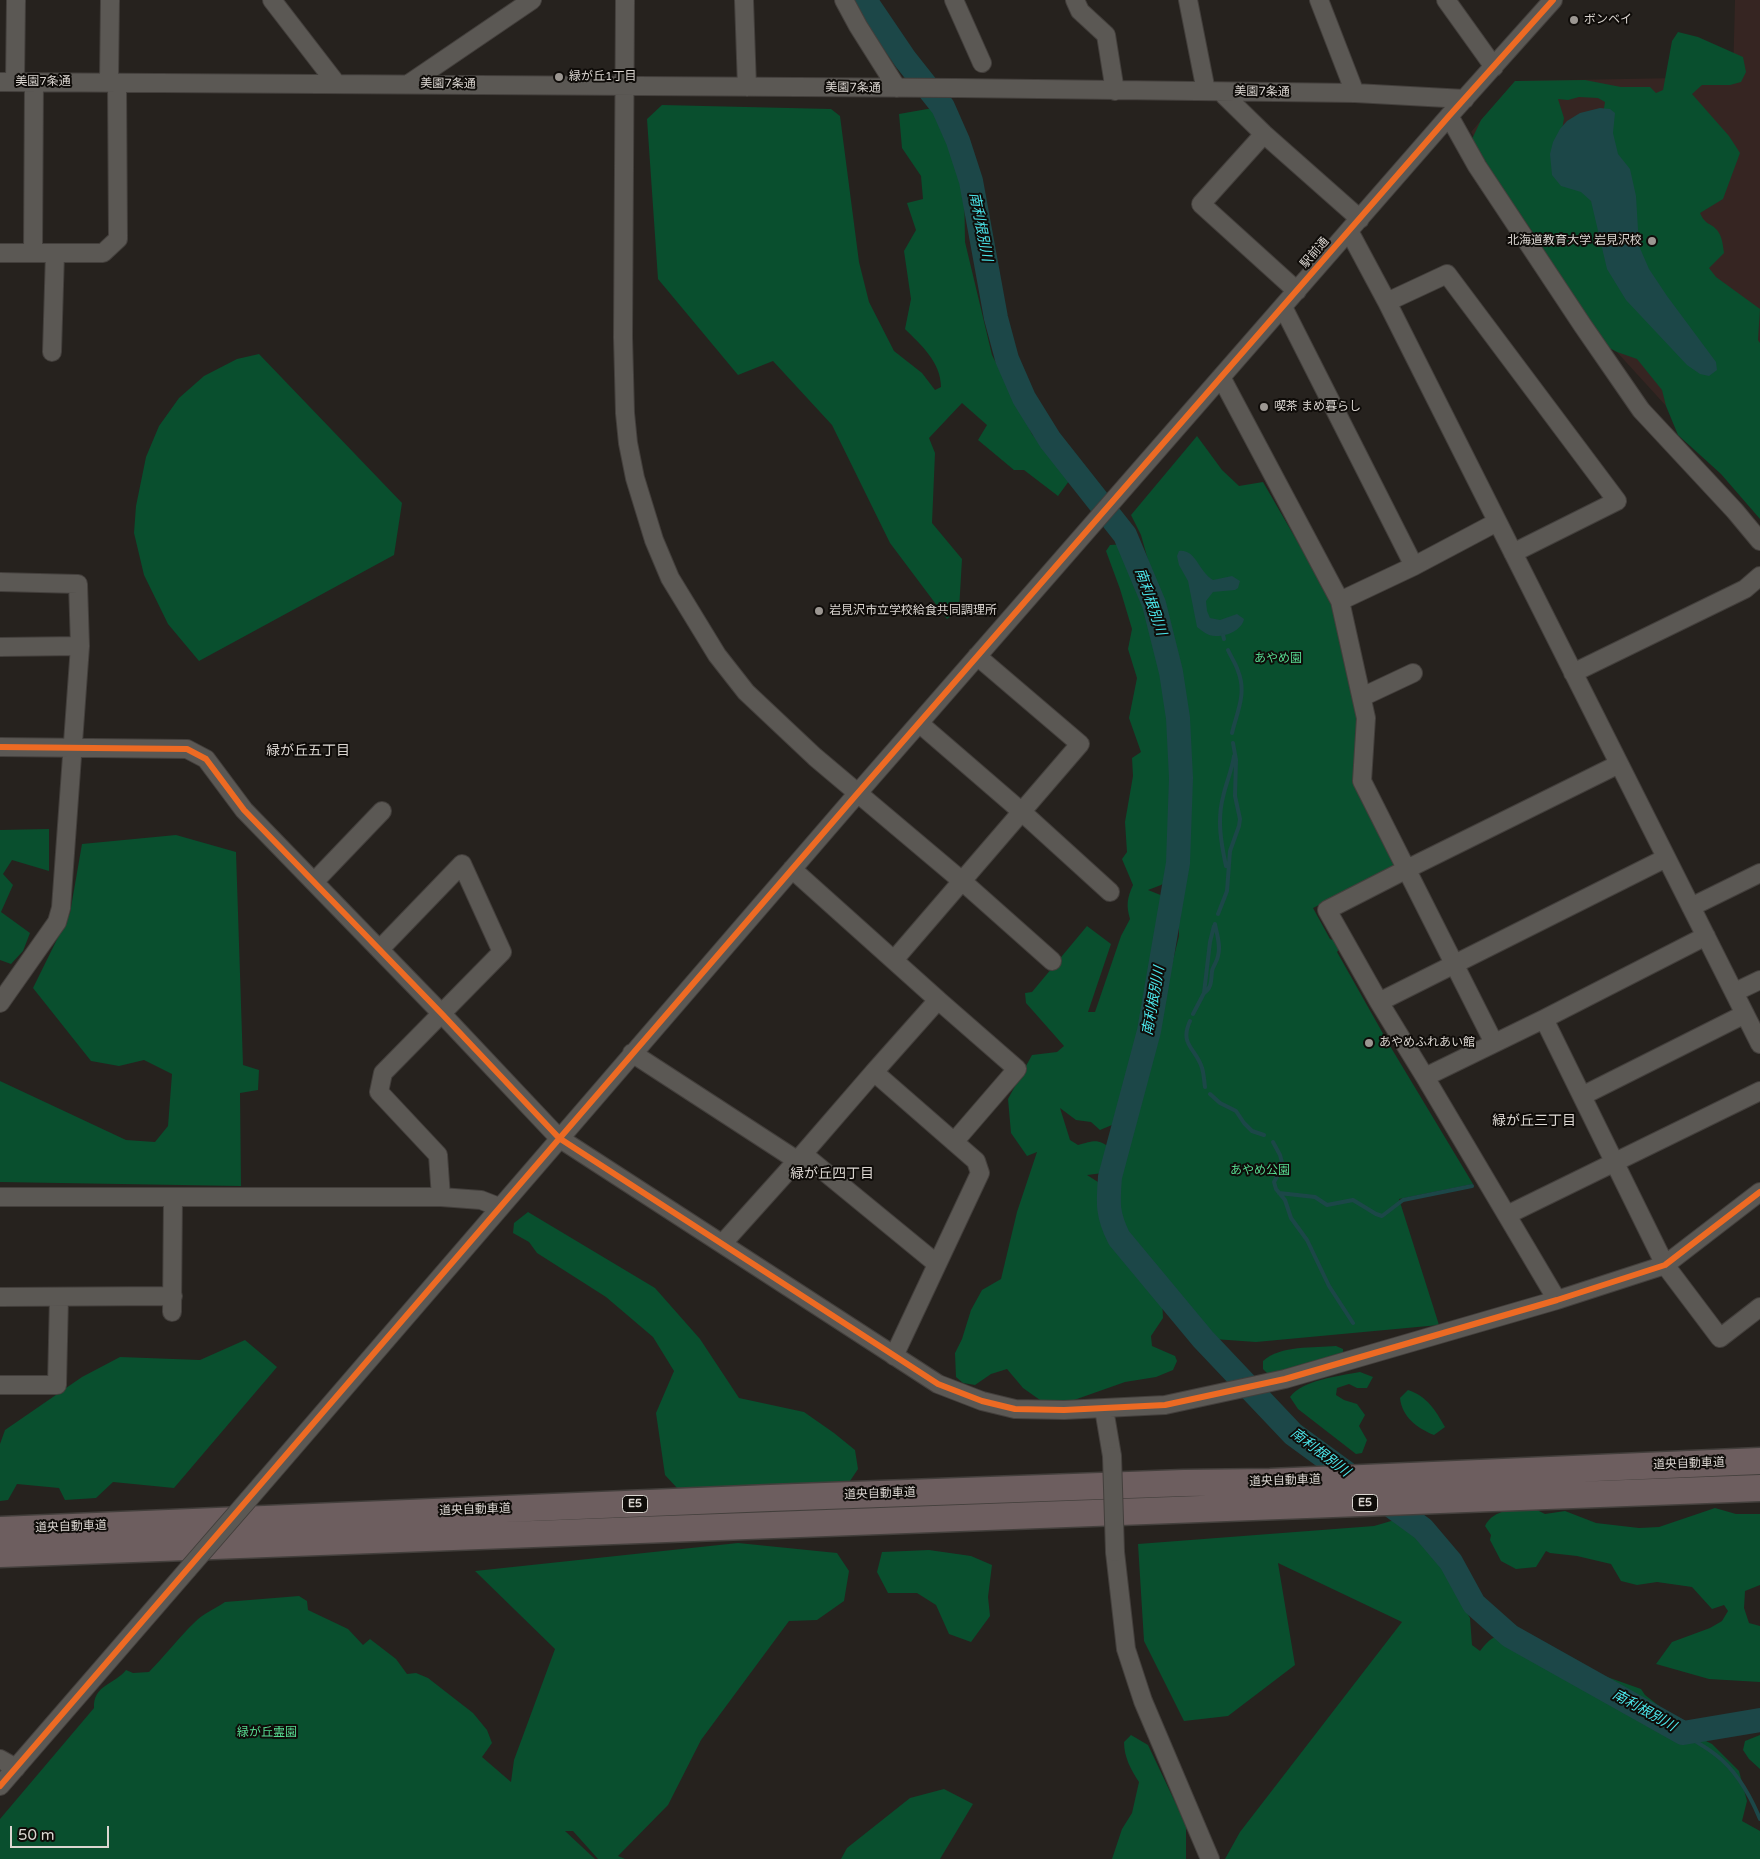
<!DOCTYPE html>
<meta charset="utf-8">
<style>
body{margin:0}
#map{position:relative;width:1760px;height:1859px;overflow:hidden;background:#26221e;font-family:"Varela Round",sans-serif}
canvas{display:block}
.scale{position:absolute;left:10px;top:1826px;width:99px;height:22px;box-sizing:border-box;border:2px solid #dbd6d1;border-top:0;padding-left:6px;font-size:15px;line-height:18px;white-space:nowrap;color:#dbd6d1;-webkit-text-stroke:4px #0f0c09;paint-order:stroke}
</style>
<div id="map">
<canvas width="1760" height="1859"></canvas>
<div class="scale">50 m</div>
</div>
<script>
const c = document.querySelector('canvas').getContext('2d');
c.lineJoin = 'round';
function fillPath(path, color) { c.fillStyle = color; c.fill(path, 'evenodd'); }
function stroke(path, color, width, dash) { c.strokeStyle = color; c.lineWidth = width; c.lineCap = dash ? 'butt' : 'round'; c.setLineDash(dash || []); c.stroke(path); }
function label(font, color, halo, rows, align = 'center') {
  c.font = font + ' "Varela Round","Noto Sans JP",sans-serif'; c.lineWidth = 4; c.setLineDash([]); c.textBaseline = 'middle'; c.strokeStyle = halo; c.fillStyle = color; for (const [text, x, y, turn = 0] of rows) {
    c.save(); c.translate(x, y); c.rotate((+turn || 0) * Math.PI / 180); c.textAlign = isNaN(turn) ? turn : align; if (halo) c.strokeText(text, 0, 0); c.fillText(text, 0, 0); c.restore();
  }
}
const education = new Path2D(`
 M 1735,0 L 1760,0 L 1760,509 L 1615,350 L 1471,132 L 1515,81 L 1733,77 Z`);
const green = new Path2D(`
 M 1678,32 L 1698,37 L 1743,57 L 1746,72 L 1741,82 L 1730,85 L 1702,85 L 1692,94 L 1729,136 L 1740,153 L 1723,199 L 1700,213 C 1706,226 1710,222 1717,230 C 1722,236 1723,245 1724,253 L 1709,268 L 1716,277 L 1760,309 L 1758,340 L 1760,343 L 1760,519 L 1721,474 L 1678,435 L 1666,406 L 1662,390 L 1637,359 L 1617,352 L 1600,343 L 1547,258 L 1541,244 L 1501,187 L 1472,139 L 1481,120 L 1515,81 L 1585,80 L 1621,87 L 1650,87 L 1656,93 L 1663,90 L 1672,41 ZM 1579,97 L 1598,98 L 1605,102 L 1603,114 L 1642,270 L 1583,190 L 1559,149 L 1564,118 L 1558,99 L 1568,100 Z
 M 662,105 L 831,109 L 840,116 L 859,262 L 869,302 L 894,351 L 922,373 L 935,390 L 941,387 C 941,362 921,345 905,329 L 911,299 L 904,251 L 916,230 L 907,203 L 923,199 L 921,176 L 902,148 L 899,114 L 933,108 L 964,179 L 965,242 L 992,355 L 1032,434 L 1069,481 L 1058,496 L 1024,470 L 1014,470 L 978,440 L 987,425 L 962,403 L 929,438 L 935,453 L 932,523 L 962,559 L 959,610 L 947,619 L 890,543 L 832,425 L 773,361 L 738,375 L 658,279 L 647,119 Z
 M 259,354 L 402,503 L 394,555 L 199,661 L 168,624 L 144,575 L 134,533 L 136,506 L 146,457 L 159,426 L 179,398 L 204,376 L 237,359 Z
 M 1197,436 L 1222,470 L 1239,486 L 1263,482 L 1334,605 L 1362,717 L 1357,783 L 1398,865 L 1313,908 L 1330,939 L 1336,941 L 1340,948 L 1337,952 L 1390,1046 L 1473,1184 L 1399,1199 L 1439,1325 L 1256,1342 L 1214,1339 L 1127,1236 L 1117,1214 L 1115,1185 L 1120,1139 L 1146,1068 L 1179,936 L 1179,926 L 1165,977 L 1143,1001 L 1132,1077 L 1112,1125 L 1100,1130 L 1091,1122 L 1076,1120 L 1060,1108 L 1070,1140 L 1078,1145 C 1094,1141 1098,1138 1111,1149 L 1103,1173 L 1087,1175 L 1098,1182 L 1104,1192 L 1101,1213 L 1113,1246 L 1162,1298 L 1163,1318 L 1151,1336 L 1152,1346 L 1175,1356 L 1177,1361 L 1173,1370 L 1156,1377 L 1125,1382 L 1074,1400 L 1040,1400 L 1023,1388 L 1007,1369 L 991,1374 L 975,1385 L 963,1383 L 956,1377 L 955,1353 L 962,1339 L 971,1310 L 982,1290 L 1001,1279 L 1017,1212 L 1037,1152 L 1027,1156 L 1011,1133 L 1008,1099 L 1032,1055 L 1057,1052 L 1064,1046 L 1026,1003 L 1025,993 L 1032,992 L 1087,926 L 1111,944 L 1088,1012 L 1095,1012 L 1121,936 L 1130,919 C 1126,906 1127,898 1133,885 L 1122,859 L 1127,852 L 1125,822 L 1133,776 L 1132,758 L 1141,752 L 1129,718 L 1137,678 L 1128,649 L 1132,629 L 1120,589 L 1106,551 L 1110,545 L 1126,544 L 1152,590 L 1182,691 L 1182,682 L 1141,535 L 1131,515 ZM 1187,822 L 1186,866 L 1180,920 L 1176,908 L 1163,896 L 1148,890 L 1161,885 L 1181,871 Z
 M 49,829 L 49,871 L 12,860 L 3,874 L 13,885 L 1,912 L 30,933 L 23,951 L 11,964 L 0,960 L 0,830 Z
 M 176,835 L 236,852 L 243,1065 L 259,1070 L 258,1090 L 240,1093 L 241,1186 L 0,1182 L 0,1081 L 126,1140 L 155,1142 L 168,1126 L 172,1074 L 144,1060 L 119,1066 L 91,1061 L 33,988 L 70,913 L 82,844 Z
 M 528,1212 L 655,1288 L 700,1339 L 739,1398 L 804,1412 L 834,1433 L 855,1450 L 858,1469 L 848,1484 L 678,1489 L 665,1475 L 656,1413 L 674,1371 L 653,1337 L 606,1297 L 537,1253 L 529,1242 L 513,1233 L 514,1223 Z
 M 245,1340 L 277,1367 L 174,1488 L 113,1482 L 96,1498 L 65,1500 L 59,1488 L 17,1484 L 8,1500 L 0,1501 L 0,1444 L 5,1430 L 82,1377 L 120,1357 L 200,1360 Z
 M 1336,1346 L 1343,1349 L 1343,1355 L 1334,1359 L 1268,1374 L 1263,1369 L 1263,1361 C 1281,1345 1313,1348 1336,1346 Z
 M 1360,1372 L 1373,1377 L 1367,1388 L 1357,1388 L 1349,1384 L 1337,1388 L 1336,1395 L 1344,1400 L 1357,1404 L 1365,1415 L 1359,1426 L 1367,1440 L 1362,1453 L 1356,1454 L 1298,1409 L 1290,1397 C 1302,1380 1339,1376 1360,1372 Z
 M 1408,1390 C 1427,1396 1436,1411 1445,1427 L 1434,1435 C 1417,1428 1402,1417 1400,1398 Z
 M 1533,1508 L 1545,1514 L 1565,1511 L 1596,1523 L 1639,1528 L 1659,1527 L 1715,1508 L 1736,1514 L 1760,1514 L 1760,1585 L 1745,1591 L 1744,1608 L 1749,1623 L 1760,1626 L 1760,1682 L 1709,1679 L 1656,1664 L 1672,1642 L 1710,1628 L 1722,1621 L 1728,1611 L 1724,1605 L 1712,1609 L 1692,1587 L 1657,1582 L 1637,1585 L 1621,1581 L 1611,1564 L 1577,1556 L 1550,1553 L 1546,1551 L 1536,1567 L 1516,1569 L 1501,1561 L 1490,1540 L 1491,1535 L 1485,1526 C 1494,1508 1515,1510 1533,1508 Z
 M 1398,1519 L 1408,1523 L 1423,1533 L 1452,1572 L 1452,1587 L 1470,1618 L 1472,1645 L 1480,1651 C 1495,1631 1500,1635 1524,1639 L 1535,1659 L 1554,1655 L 1578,1661 L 1596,1673 L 1641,1689 L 1645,1695 L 1668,1713 L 1682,1729 L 1712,1744 L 1739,1771 L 1747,1801 L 1742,1821 L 1760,1831 L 1760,1859 L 1225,1859 L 1240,1832 L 1402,1622 L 1278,1563 L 1295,1665 L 1228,1716 L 1184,1721 L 1144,1641 L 1138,1544 L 1374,1526 Z
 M 738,1543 L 837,1553 L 849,1571 L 844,1601 L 817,1620 L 789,1621 L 701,1740 L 668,1805 L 618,1856 L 625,1859 L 598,1859 L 573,1831 L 565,1831 L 595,1859 L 0,1859 L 0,1819 L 94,1708 C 93,1685 114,1685 126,1670 L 133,1673 L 149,1672 C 165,1656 179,1637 195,1622 C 204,1613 215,1609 225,1602 L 299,1596 L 307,1601 L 308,1610 L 348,1629 L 363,1645 L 370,1639 L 396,1659 L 407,1674 L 416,1673 L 428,1678 L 473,1713 L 487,1730 L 492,1743 L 482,1757 L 511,1782 L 514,1760 L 555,1649 L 475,1571 Z
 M 929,1550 L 971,1556 L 992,1565 L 988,1597 L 990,1616 L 971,1642 L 949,1634 L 936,1605 L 917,1593 L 888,1593 L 877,1572 L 882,1552 Z
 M 1131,1735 L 1148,1745 L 1186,1825 L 1186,1859 L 1112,1859 L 1122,1829 L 1132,1813 L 1139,1782 C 1131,1770 1124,1757 1124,1742 Z
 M 1760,1735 L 1760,1769 L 1749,1759 L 1743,1750 L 1745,1741 Z
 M 944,1789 L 973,1804 L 940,1859 L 841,1859 L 847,1848 L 910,1798 Z`);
const water = new Path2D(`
 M 1600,108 L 1610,109 L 1615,113 L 1613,133 L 1618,154 L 1630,169 L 1636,196 L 1639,246 L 1649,269 L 1667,296 L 1716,362 L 1717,370 L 1709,376 L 1700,374 L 1687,365 L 1626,300 L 1607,269 L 1591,201 L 1581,192 L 1561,186 L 1552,175 L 1550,154 L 1553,142 L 1560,129 L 1567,121 L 1580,113 Z
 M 1179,551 C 1196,549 1198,571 1213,580 L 1232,576 L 1240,581 L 1238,588 L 1235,590 L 1213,592 L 1206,601 L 1207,611 L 1210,618 L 1220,620 L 1237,614 L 1244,619 C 1242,630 1226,637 1215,636 C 1208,636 1202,631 1197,627 L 1188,581 L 1179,565 L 1177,556 Z`);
const stream = new Path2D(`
 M 1223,635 L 1224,639
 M 1228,650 C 1231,657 1236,664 1238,671 C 1247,693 1237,712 1232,733
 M 1226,866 C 1221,843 1217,820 1223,797 C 1226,783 1232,770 1234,756
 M 1218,914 L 1227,891 L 1230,851 L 1239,826 L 1240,819 L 1235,796 L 1236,760 L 1233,743
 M 1204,993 L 1210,942 L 1214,926
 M 1193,1014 L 1204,993 C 1212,988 1211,980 1212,971 C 1213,966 1217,962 1218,956 C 1221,946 1217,935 1215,924
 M 1190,1021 C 1179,1045 1196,1048 1202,1068 C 1204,1074 1204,1081 1205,1087
 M 1210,1094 L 1220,1103 L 1236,1111 L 1244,1123 L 1252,1131 L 1264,1135
 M 1273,1142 L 1280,1155 L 1283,1166 L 1274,1182 L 1276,1189 L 1285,1200 L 1291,1218 L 1307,1240 L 1329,1286 L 1353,1323
 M 1279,1193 L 1315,1197 L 1327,1205 L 1353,1200 L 1376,1214 L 1382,1216 L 1403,1200 L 1472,1186
 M 1683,1733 C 1694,1741 1706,1747 1716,1755 C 1737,1771 1750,1795 1760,1819`);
const river = new Path2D(`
 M 865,0 L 905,59 L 943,107 L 958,141 L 971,181 L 996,318 L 1007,359 L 1024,398 L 1050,440 L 1125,535 L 1154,604 L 1171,672 L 1178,718 L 1181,778 L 1178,863 L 1149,1031 L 1110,1177 C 1108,1203 1107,1214 1119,1238 L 1203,1339 L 1293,1434 L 1423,1529 L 1451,1562 L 1474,1604 L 1510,1636 L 1683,1733 L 1760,1720`);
const minor = new Path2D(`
 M 272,0 L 336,83
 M 625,0 L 623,337 L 625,413 L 628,443 L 635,478 L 654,540 L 670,578 L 717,655 L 746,692 L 815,757 L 962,881 L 1052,961
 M 744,0 L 747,87
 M 844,0 L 858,26 L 897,88
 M 954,0 L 982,63
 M 1075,0 L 1080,11 L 1106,35 L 1115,91
 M 1188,0 L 1206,91
 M 1319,0 L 1355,93
 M 1446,0 L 1494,67
 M 0,82 L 957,88 L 1355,93 L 1465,99
 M 15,82 L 16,0
 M 109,82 L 110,0
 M 410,83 L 532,0
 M 1221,92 L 1264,134 L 1360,219
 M 1449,116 L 1477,166 L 1583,326 L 1641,410 L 1735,511 L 1760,541
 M 1264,134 L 1201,204 L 1297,291
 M 1349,231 L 1387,302 L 1760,1044
 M 0,253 L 103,253 L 118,239 L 117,83
 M 33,253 L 34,82
 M 1387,302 L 1447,274 L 1617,501 L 1513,553
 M 1283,307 L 1414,566
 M 52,352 L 55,253
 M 1221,377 L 1340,601 L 1366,718 L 1362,781 L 1494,1043
 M 0,582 L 78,584 L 80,646 L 61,908 L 57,922 L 0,1003
 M 1340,601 L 1414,566 L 1497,522
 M 0,647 L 80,646
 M 1573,673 L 1745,589 L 1760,576
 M 1362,697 L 1413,673
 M 919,723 L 1022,812 L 1110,892
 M 0,747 L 187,749 L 206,759 L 244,810 L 442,1014 L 559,1138 L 938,1384 L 982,1401 L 1015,1409 L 1064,1410 L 1165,1405 L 1285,1379 L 1557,1300 L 1665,1265 L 1760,1192
 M 792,869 L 938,1000 L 874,1072
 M 314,882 L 382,811
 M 1691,907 L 1760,873
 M 380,949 L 462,864 L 502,952 L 383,1073 L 379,1092 L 438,1155 L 441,1197
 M 894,960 L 1080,744 L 977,656
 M 1735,992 L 1760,980
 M 938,1000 L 1017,1069 L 954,1142
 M 1379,1002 L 1666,858
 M 1544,1019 L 1665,1265 L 1720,1338 L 1760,1307
 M 632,1053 L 798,1161
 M 1425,1077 L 1544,1019 L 1706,936
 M 1582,1096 L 1745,1014
 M 803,1154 L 937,1264
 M 0,1197 L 441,1197 L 481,1200 L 499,1207
 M 1507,1215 L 1760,1091
 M 723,1243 L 803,1154 L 874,1072 L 976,1161 L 980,1173 L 894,1356
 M 0,1297 L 173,1296
 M 1557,1300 L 1425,1077 L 1379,1002 L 1327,910 L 1407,869 L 1619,764
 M 172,1312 L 173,1197
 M 0,1385 L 57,1385 L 59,1297
 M 1104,1409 L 1112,1456
 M 248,1500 L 857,794 L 1449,116 L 1553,0
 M 1115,1552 L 1126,1649 L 1143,1701 L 1210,1859
 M 0,1759 L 16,1768
 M 0,1786 L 188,1569`);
const highway = new Path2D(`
 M 0,1530 L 770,1498 L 1184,1483 L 1270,1482 L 1760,1461
 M 0,1554 L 1760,1488`);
const minorBridge = new Path2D(`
 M 1112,1456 L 1115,1552
 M 188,1569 L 248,1500`);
const cycleway = new Path2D(`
 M 0,747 L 187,749 L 206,759 L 244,810 L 442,1014 L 559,1138 L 938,1384 L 982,1401 L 1015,1409 L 1064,1410 L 1165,1405 L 1285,1379 L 1557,1300 L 1665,1265 L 1760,1192
 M 0,1786 L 857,794 L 1449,116 L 1553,0`);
const markers = [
 [1574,20,5,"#9c9792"],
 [559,77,5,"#9c9792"],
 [1652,241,5,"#9c9792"],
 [1264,407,5,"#9c9792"],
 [819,611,5,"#9c9792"],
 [1369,1043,5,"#9c9792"]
];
const shields = [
 [1365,1503,25],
 [635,1504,25]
];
const shieldNames = [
 ["E5",1365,1503],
 ["E5",635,1504]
];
const poiNames = [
 ["ボンベイ",1584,20],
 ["緑が丘1丁目",569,77],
 ["北海道教育大学 岩見沢校",1642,241,"right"],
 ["喫茶 まめ暮らし",1274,407],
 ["岩見沢市立学校給食共同調理所",829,611],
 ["あやめふれあい館",1379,1043]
];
const streetNames = [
 ["美園7条通",43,82],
 ["美園7条通",448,84,1],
 ["美園7条通",853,88,1],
 ["美園7条通",1262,92,1],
 ["駅前通",1315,253,-49],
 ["道央自動車道",1689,1464,-2],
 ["道央自動車道",1285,1481,-2],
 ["道央自動車道",880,1494,-2],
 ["道央自動車道",475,1510,-2],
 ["道央自動車道",71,1527,-2]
];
const parkNames = [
 ["あやめ園",1278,659],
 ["あやめ公園",1260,1171],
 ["緑が丘霊園",267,1733]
];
const waterNames = [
 ["南利根別川",980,227,79],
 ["南利根別川",1150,602,71],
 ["南利根別川",1154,1001,-80],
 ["南利根別川",1320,1453,37],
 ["南利根別川",1644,1711,29]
];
const neighbourhoodNames = [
 ["緑が丘五丁目",308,751],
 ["緑が丘三丁目",1534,1121],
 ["緑が丘四丁目",832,1174]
];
fillPath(education, '#362522');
fillPath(green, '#094f2e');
fillPath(water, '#1c4748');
stroke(stream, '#1c4748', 4);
stroke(river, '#1c4748', 24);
stroke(minor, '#433f3c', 20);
stroke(highway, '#433f3c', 29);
stroke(minor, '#5b5854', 18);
stroke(highway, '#6d5e5f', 26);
stroke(minorBridge, '#433f3c', 20, []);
stroke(minorBridge, '#5b5854', 18);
stroke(cycleway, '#ed6a23', 6);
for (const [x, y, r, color] of markers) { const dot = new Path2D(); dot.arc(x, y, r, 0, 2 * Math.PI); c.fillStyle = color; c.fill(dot); stroke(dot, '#0f0c09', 2); }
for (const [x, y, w] of shields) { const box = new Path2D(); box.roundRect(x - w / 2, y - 8.5, w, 17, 4); c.fillStyle = '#0f0c09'; c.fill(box); stroke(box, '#dbd6d1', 1); }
label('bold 11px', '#dbd6d1', null, shieldNames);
label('12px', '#dbd6d1', '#0f0c09', poiNames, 'left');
label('12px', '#dbd6d1', '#0f0c09', streetNames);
label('12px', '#57dc92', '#0f0c09', parkNames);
label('italic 14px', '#4be6eb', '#0f0c09', waterNames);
label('14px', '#dbd6d1', '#0f0c09', neighbourhoodNames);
</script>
